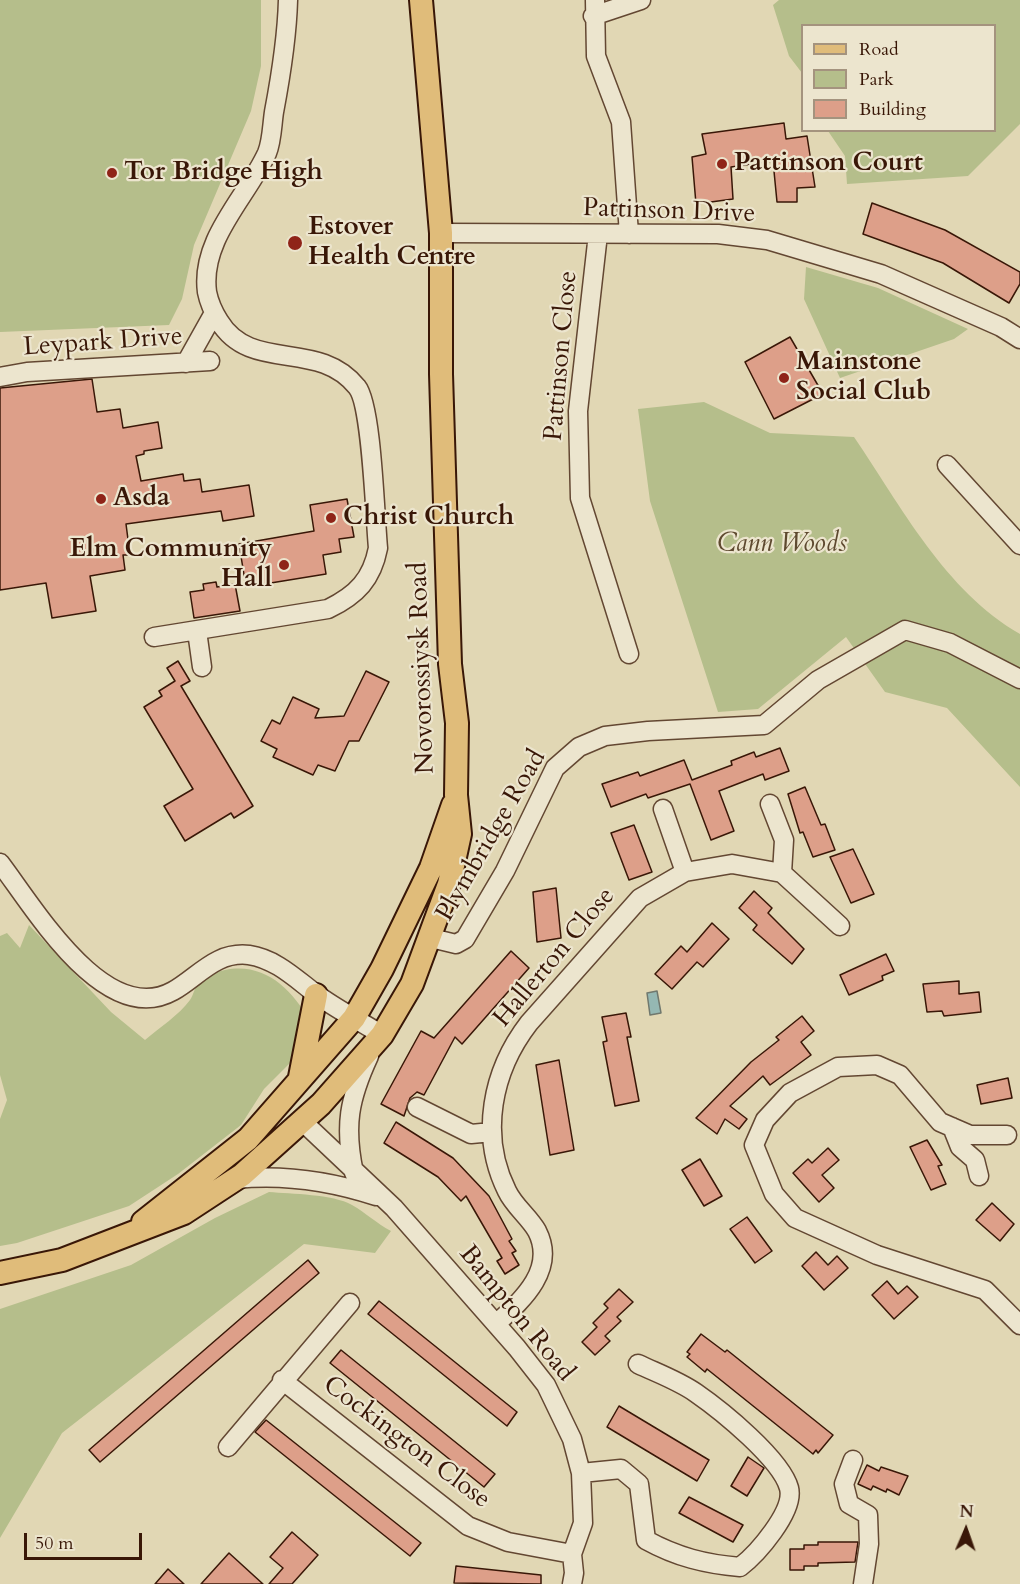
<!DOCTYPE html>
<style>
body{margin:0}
#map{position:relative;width:1020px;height:1584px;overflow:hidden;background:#e1d7b4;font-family:Cardo,serif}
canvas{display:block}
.legend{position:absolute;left:801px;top:24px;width:195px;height:108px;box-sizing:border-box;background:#ece5ce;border:2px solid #a4937e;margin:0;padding:8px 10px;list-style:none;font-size:18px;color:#391707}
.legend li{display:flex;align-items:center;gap:12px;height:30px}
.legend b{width:30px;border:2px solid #a4937e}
.north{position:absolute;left:936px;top:1500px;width:60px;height:60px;-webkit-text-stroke:4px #ece5ce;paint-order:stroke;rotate:2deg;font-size:16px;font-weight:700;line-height:24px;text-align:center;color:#391707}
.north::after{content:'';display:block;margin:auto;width:21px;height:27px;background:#391707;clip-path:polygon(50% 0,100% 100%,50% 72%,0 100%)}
.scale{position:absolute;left:24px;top:1533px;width:118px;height:27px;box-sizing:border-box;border:3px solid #391707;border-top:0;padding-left:8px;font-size:18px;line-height:21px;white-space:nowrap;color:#391707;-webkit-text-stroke:4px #ece5ce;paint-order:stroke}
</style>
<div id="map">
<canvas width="1020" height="1584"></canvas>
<ul class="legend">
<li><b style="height:8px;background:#e0bc7a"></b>Road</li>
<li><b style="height:16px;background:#b5be8b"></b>Park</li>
<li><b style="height:16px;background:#dd9f89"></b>Building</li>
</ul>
<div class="north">N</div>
<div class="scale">50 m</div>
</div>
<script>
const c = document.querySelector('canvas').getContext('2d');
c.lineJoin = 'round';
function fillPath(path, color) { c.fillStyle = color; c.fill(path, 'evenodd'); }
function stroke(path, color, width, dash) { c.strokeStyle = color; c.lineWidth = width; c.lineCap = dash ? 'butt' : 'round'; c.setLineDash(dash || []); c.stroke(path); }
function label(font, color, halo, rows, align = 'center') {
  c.font = font + ' Cardo,serif'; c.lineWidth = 4.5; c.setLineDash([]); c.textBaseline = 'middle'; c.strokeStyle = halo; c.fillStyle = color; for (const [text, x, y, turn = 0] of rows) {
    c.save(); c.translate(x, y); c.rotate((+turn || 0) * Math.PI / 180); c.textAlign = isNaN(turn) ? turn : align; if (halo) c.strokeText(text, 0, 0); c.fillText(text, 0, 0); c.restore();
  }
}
const green = new Path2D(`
 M 0,0 L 261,0 L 261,66 L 251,111 L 194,245 L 182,299 L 169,325 L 0,332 Z
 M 779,0 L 1020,0 L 1020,124 L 968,176 L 847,184 L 845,156 L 828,131 L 994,130 L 994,26 L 802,26 L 802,73 L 789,56 L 773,5 Z
 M 806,267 L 878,288 L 968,329 L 954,339 L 840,378 L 804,299 Z
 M 704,402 L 770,433 L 854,437 C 901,506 945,591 1020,634 L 1020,787 L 947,708 L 885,692 L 846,637 L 758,709 L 718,712 L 650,501 L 638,409 Z
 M 29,925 L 111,1012 L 145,1040 C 159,1028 179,1015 190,1000 C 194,994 195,986 200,980 C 207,974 217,972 225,970 C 264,962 292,989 309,1020 L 299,1054 L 264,1089 L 241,1125 L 178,1174 L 129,1206 L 17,1243 L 0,1246 L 0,1119 L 7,1100 L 0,1075 L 0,936 L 7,933 L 20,948 Z
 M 269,1192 C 291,1194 333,1194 352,1205 C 366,1213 376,1223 391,1231 L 375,1253 L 304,1244 L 62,1433 L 0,1538 L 0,1309 L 131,1265 L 215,1218 Z`);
const water = new Path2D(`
 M 657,991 L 661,1013 L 650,1015 L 647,993 Z`);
const building = new Path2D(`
 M 784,123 L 786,139 L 807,136 L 815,187 L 797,188 L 797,202 L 777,202 L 773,161 L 731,167 L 733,199 L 696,204 L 692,157 L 706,154 L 702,134 Z
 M 872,203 L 945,230 L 1020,272 L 1020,284 L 1009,303 L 943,263 L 863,234 Z
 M 790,337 L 823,394 L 774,419 L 745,362 Z
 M 92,379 L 97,412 L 120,409 L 123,428 L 158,422 L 162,448 L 144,451 L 144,454 L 136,456 L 141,481 L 183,474 L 184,481 L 200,479 L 202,492 L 249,485 L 254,516 L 223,521 L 221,511 L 126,524 L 130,555 L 123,555 L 125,570 L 90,576 L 96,611 L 52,618 L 46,583 L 0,590 L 0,388 Z
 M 347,499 L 354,537 L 339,539 L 341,552 L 323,555 L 326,574 L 246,587 L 239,544 L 314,531 L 310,505 Z
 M 216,582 L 217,587 L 235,584 L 240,611 L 194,618 L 190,592 L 204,590 L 203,584 Z
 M 178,661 L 190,681 L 181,686 L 253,806 L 234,818 L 231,813 L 185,841 L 164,806 L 193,789 L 144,707 L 162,696 L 159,691 L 175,681 L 167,668 Z
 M 366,671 L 389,682 L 359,741 L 349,741 L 335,771 L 318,765 L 313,775 L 273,757 L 277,749 L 261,741 L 272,720 L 280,724 L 293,697 L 319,709 L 315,718 L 344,716 Z
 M 780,748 L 789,771 L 765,780 L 763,774 L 719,791 L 734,831 L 711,840 L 690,784 L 648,798 L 646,794 L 611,807 L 602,784 L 638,772 L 640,776 L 684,760 L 692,780 L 732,765 L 731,761 L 754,752 L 756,757 Z
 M 805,787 L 821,825 L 825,824 L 835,850 L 813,857 L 803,832 L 800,833 L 788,794 Z
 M 634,825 L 652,872 L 629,880 L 611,833 Z
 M 853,849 L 874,894 L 851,903 L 830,857 Z
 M 556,888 L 561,938 L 537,942 L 533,892 Z
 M 754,891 L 772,908 L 768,913 L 804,949 L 792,964 L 753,930 L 757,925 L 739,908 Z
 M 712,923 L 729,939 L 703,967 L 697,962 L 672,989 L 655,974 L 681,946 L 687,952 Z
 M 511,951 L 529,968 L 462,1044 L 455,1037 L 424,1095 L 417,1092 L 410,1098 L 404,1116 L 381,1104 L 421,1031 L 434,1038 Z
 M 886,954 L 894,971 L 882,976 L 883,980 L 849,995 L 840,975 Z
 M 959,981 L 959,994 L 979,992 L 981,1012 L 944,1016 L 942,1011 L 927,1012 L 923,984 Z
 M 626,1013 L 631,1037 L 627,1037 L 639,1101 L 615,1106 L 603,1042 L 607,1041 L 602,1017 Z
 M 802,1016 L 814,1031 L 801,1042 L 811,1055 L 770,1085 L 763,1076 L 730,1106 L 747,1119 L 739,1129 L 725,1119 L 717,1134 L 696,1118 L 751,1062 L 779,1040 L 776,1037 Z
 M 559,1060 L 574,1150 L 550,1155 L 536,1065 Z
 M 1008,1078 L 1012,1098 L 981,1104 L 977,1085 Z
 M 396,1122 L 453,1158 L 489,1196 L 512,1239 L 509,1241 L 516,1251 L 512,1253 L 519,1265 L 505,1274 L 497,1261 L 502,1258 L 466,1196 L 461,1201 L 438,1177 L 384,1143 Z
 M 927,1140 L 942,1165 L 938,1166 L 946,1184 L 931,1190 L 910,1147 Z
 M 828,1148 L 839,1160 L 822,1175 L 834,1188 L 819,1202 L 793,1173 L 808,1159 L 812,1163 Z
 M 700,1159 L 722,1196 L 704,1206 L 682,1170 Z
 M 992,1203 L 1014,1224 L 1000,1241 L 976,1220 Z
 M 747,1217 L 772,1251 L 755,1263 L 730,1229 Z
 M 816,1252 L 828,1265 L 837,1256 L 848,1268 L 824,1290 L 802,1266 Z
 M 308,1260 L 319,1273 L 100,1462 L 89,1450 Z
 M 887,1281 L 898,1294 L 907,1286 L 918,1297 L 894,1319 L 872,1295 Z
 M 619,1289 L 633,1302 L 617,1317 L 621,1321 L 605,1336 L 610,1341 L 595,1355 L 582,1342 L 597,1327 L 593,1323 L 608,1308 L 604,1304 Z
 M 379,1301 L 517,1412 L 507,1426 L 368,1314 Z
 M 701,1334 L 725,1352 L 727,1350 L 833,1435 L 818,1453 L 816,1450 L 813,1454 L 707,1369 L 705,1372 L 687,1357 L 690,1354 L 687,1352 Z
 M 341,1350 L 495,1474 L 484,1487 L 330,1363 Z
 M 619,1406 L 709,1460 L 697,1481 L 607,1427 Z
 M 266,1420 L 421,1543 L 410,1556 L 255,1432 Z
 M 748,1457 L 764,1468 L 747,1496 L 731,1486 Z
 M 867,1465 L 879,1471 L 881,1467 L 908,1476 L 899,1495 L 887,1489 L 886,1492 L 873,1486 L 871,1490 L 858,1484 Z
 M 689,1497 L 743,1525 L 733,1542 L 679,1513 Z
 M 292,1532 L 318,1555 L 292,1584 L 269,1584 L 283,1568 L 270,1557 Z
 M 818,1542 L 858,1542 L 855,1562 L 818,1563 L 818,1566 L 804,1566 L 804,1570 L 790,1570 L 790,1549 L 804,1549 L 804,1545 L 818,1545 Z
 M 229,1553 L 263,1584 L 201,1584 Z
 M 456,1566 L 541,1575 L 541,1584 L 454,1583 Z
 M 168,1569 L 184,1584 L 155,1584 Z`);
const minor = new Path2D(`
 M 595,0 L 596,56 L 621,122 L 629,234
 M 593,16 L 641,0
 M 441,233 L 718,234 L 767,240 L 881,274 L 1001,327 L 1020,339
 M 598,234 L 578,411 L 580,498 L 629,654
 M 186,363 L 214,313
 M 0,377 L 27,372 L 210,361
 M 947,465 L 1020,545
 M 197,631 L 202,667
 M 154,637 L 328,609 C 357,595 372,579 378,548 C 375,518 372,405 357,387 C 318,338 251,374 219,321 C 214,313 209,302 207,292 C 200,239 247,197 267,153 C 272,141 272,125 274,112 C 281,75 287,38 288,0
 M 770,804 L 784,840 L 782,873
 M 663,809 L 685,872
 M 0,863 C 33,906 105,1029 173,991 C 198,977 216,951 249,955 C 276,959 296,979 316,994 C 336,1009 360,1021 382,1035
 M 431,938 L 456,944 L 465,939 L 505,871 L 555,768 L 579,747 L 605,736 L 648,731 L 764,725 L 818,680 L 905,630 L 950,643 L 1020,679
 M 417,1107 L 471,1134 L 492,1132
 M 303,1122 L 394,1208 L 517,1348 L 546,1385 L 572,1439 L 581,1473 L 583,1523 L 572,1554 L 574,1573 L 572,1584
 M 952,1127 L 960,1147 L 975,1160 L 979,1176
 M 1007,1135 L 970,1135 L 940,1122 L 900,1075 L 877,1065 L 838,1067 L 790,1093 L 765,1120 L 754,1145 L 774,1194 L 795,1218 L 877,1255 L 985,1290 L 1020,1325
 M 354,1173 C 344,1126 349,1099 369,1056
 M 236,1179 C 285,1174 330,1181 376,1196
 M 496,1324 C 521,1301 557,1270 537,1231 C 529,1217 514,1206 507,1191 C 479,1135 492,1071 529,1023 L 640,898 L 685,872 L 732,864 L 782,873 L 840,926
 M 282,1380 L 468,1526 L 508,1542 L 572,1554
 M 228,1447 L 350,1303
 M 853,1460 L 844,1484 L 849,1504 L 868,1515 L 869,1544 L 863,1584
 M 581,1473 L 621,1469 L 639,1484 L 646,1540 C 677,1557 705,1564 740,1567 C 757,1554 795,1511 789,1488 C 781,1459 722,1411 696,1393 C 679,1381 657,1373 638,1364`);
const major = new Path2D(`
 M 300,1077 L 316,995
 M 143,1222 L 248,1139 L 354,1018 L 382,969 L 431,868 L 453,805
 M 0,1273 L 62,1260 L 184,1213 L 242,1175 L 321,1104 L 382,1035 L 412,984 L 449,884 L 460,834 L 456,795 L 457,723 L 450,664 L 441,374 L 441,233 L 421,0`);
const markers = [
 [722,164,6,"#8f2418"],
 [112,173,6,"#8f2418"],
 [295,243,8,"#8f2418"],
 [784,378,6,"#8f2418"],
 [101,499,6,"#8f2418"],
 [331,518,6,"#8f2418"],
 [284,565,6,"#8f2418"]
];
const poiNames = [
 ["Pattinson Court",734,164],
 ["Tor Bridge High",124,173],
 ["Estover",308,228],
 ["Health Centre",308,258],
 ["Mainstone",796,363],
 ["Social Club",796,393],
 ["Asda",113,499],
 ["Christ Church",343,518],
 ["Elm Community",272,550,"right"],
 ["Hall",272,580,"right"]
];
const streetNames = [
 ["Pattinson Drive",669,212,2],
 ["Leypark Drive",103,343,-4],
 ["Pattinson Close",562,356,-85],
 ["Novorossiysk Road",423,668,-92],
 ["Plymbridge Road",492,836,-60],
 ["Hallerton Close",555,958,-50],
 ["Bampton Road",516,1314,51],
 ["Cockington Close",406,1443,37]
];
const parkNames = [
 ["Cann Woods",782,545]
];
fillPath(green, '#b5be8b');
fillPath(water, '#95b8b3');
stroke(water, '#70786e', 1.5);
fillPath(building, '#dd9f89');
stroke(building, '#391707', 1.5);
stroke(minor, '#634732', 21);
stroke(major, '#391707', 26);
stroke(minor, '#ece5ce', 18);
stroke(major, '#e0bc7a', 22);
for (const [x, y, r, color] of markers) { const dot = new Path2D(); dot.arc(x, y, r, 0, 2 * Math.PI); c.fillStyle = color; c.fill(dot); stroke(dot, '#ece5ce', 2); }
label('bold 26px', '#391707', '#ece5ce', poiNames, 'left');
label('26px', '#391707', '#ece5ce', streetNames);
label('italic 26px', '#5e492f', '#ece5ce', parkNames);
</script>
